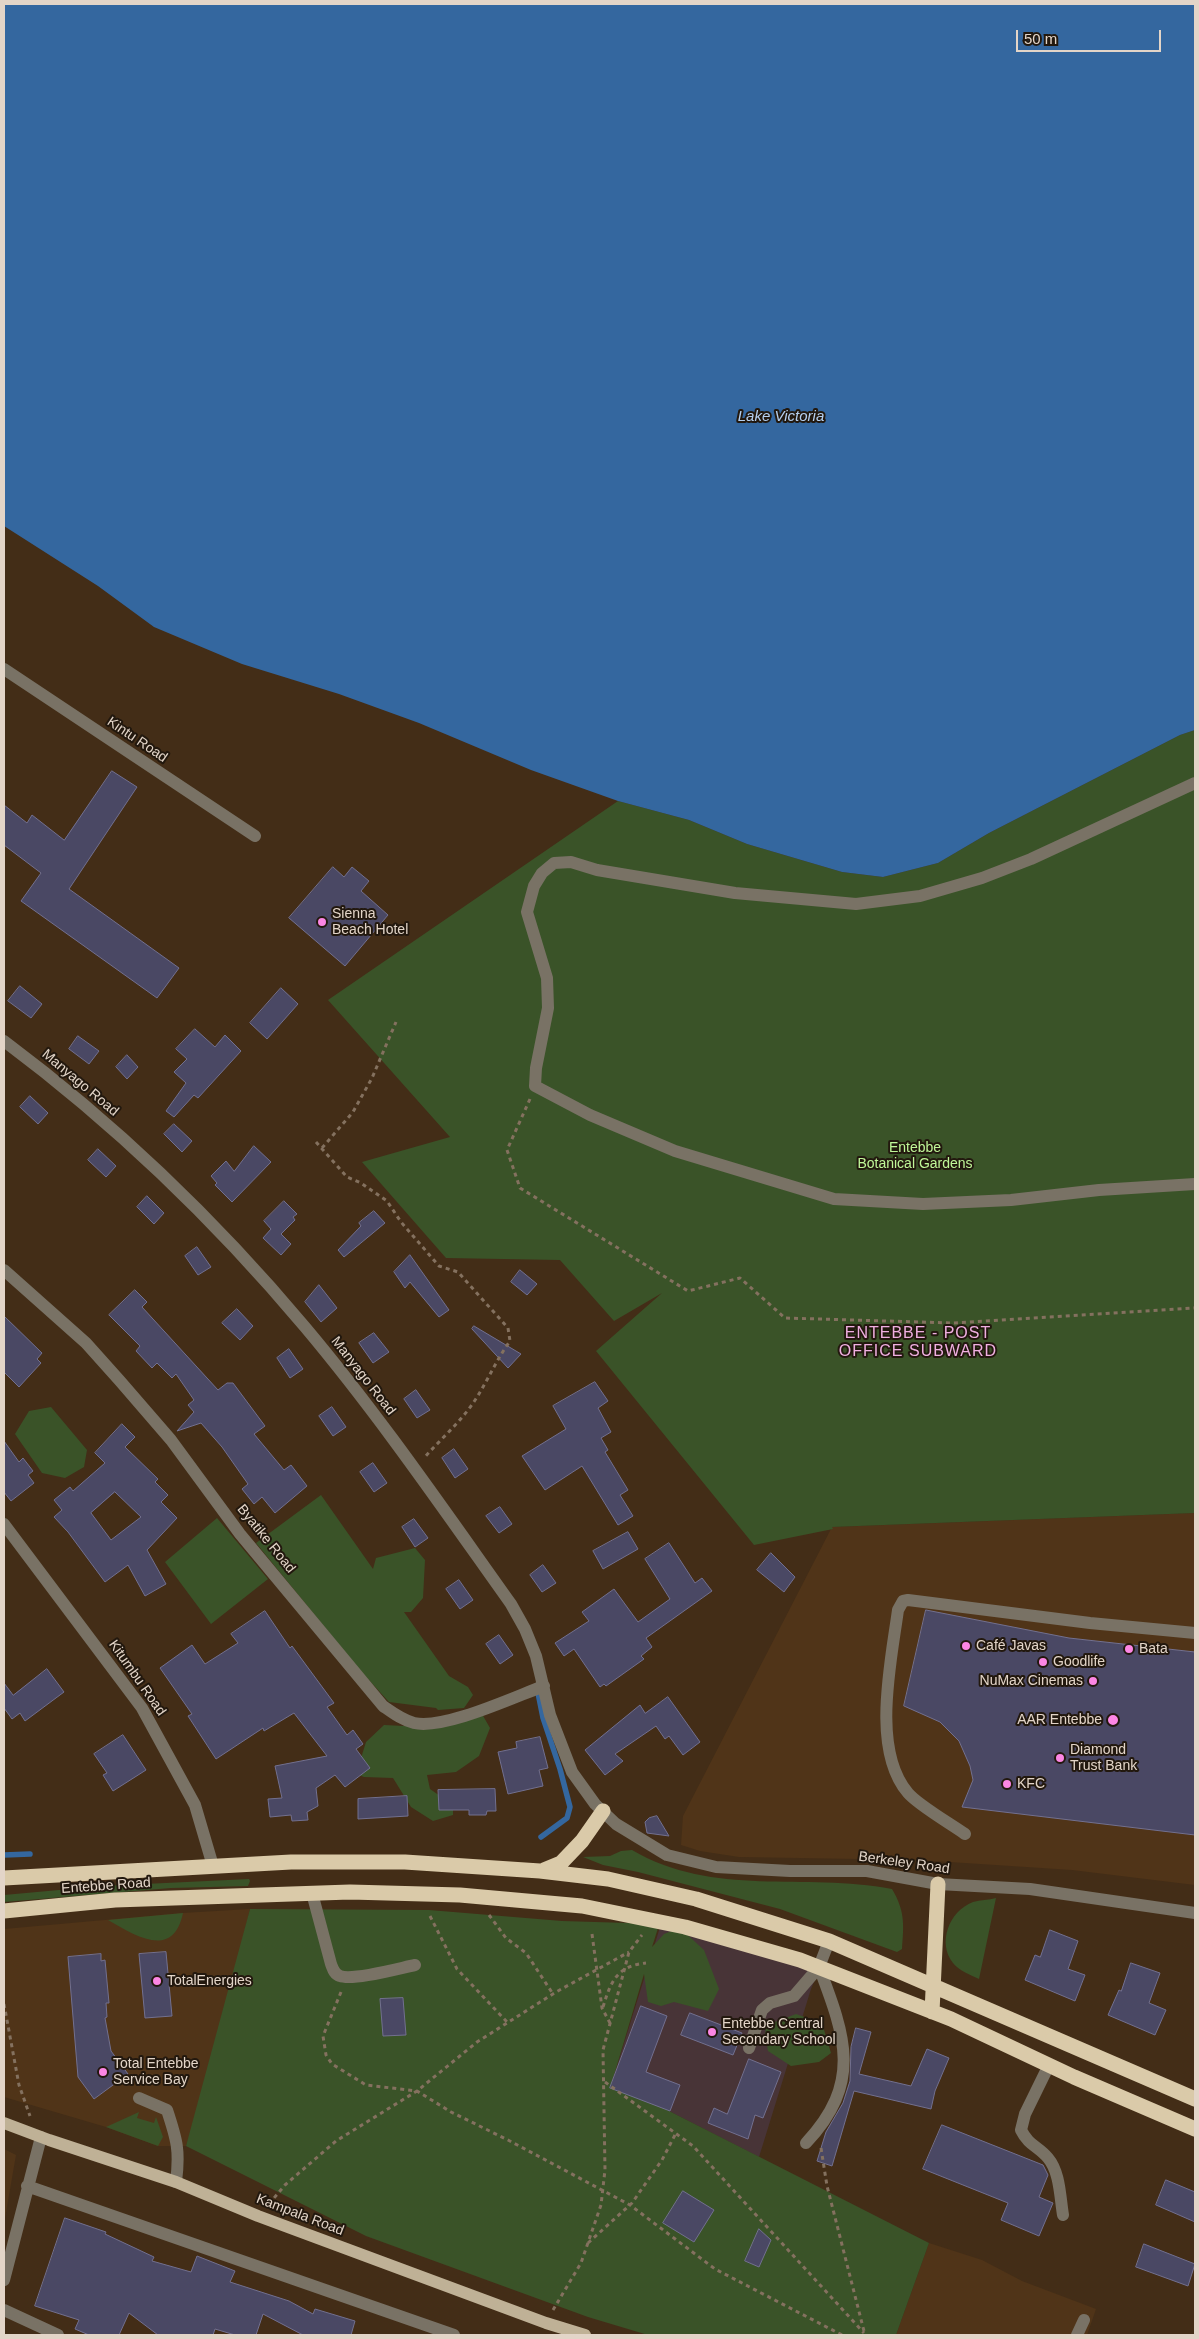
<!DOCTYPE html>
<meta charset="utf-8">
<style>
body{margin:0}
#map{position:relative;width:1199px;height:2339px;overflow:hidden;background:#432d17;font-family:Arial,sans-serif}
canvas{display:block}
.frame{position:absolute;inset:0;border:5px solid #e3d5c8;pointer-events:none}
.scale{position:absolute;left:1016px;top:30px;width:145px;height:22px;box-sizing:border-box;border:2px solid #e3d5c8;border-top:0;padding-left:6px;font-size:15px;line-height:18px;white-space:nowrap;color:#e3d5c8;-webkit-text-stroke:4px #22180e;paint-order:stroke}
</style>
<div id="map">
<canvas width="1199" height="2339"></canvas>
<div class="frame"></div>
<div class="scale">50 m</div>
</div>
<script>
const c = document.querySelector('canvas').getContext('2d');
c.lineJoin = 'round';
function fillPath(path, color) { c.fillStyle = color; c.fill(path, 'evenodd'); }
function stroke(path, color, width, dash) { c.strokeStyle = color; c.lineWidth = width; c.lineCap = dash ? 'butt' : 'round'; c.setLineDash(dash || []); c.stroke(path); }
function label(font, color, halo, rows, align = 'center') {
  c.font = font + ' Arial,sans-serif'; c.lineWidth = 4; c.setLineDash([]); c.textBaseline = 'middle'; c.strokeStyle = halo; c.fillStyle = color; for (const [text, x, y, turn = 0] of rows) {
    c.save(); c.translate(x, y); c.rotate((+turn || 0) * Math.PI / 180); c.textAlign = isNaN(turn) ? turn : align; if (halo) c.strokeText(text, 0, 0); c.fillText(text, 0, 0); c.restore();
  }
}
const built = new Path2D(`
 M 1195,1513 L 1195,1885 L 1072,1870 L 919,1860 L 739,1857 L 700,1851 L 681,1845 L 683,1816 L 832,1527 Z
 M 250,1909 L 210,2076 L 186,2146 L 158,2146 L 106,2127 L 4,2097 L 4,1929 L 183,1913 Z
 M 4,2149 L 16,2155 L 4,2224 Z
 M 929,2243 L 982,2260 L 1022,2281 L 1096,2309 L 1087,2335 L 896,2335 Z`);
const education = new Path2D(`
 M 661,1924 L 822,1963 L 811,1989 L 759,2157 L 612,2082 Z`);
const green = new Path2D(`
 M 1195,730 L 1195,1513 L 832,1527 L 833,1529 L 754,1545 L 596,1351 L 662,1293 L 614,1321 L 560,1260 L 446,1258 L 362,1162 L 450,1137 L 328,1000 L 618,801 L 689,820 L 747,844 L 842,872 L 883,877 L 938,863 L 989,833 L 1180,735 Z
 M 51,1407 L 87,1450 L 84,1467 L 65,1478 L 42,1473 L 15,1434 L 29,1411 Z
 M 321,1495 L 373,1569 L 376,1558 L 415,1548 L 425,1560 L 423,1598 L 411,1612 L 404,1612 L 449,1676 L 468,1687 L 473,1695 L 464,1708 L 438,1710 L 436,1708 L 389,1702 L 358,1668 L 256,1543 Z
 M 217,1518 L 268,1579 L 211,1624 L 165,1562 Z
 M 482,1714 L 490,1728 L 479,1756 L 456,1772 L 427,1775 L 430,1789 L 453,1805 L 453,1815 L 433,1821 L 411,1807 L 393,1778 L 364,1777 L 356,1774 L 366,1742 L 384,1725 L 404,1726 Z
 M 632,1850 C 714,1898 804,1872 892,1889 C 905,1911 904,1924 902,1949 L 897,1952 L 780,1909 L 638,1872 L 603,1865 L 583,1857 L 610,1856 L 621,1851 Z
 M 249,1879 L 250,1881 L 248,1886 L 171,1888 L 4,1902 L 4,1895 L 103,1886 Z
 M 996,1898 L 979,1979 C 971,1975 959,1971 953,1963 C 937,1943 949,1911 973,1902 C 980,1900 989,1900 996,1898 Z
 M 250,1909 L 429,1910 L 562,1921 L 661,1924 L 659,1925 L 652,1947 L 664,1934 L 680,1928 L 704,1950 L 719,1989 L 708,2011 L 674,2002 L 661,2006 L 648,2002 L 644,1974 L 612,2082 L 929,2243 L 896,2335 L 648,2335 L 588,2317 L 366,2236 L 186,2146 Z
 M 183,1913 C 173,1960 136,1936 108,1920 Z
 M 796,2014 L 822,2023 L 831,2053 L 819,2062 L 791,2066 L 768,2051 L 765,2033 L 767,2025 Z
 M 139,2112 L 137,2118 L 154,2123 L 156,2117 L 163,2137 L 158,2146 L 106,2127 Z`);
const water = new Path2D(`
 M 4,4 L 1195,4 L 1195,730 L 1180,735 L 989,833 L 938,863 L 883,877 L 842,872 L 747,844 L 689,820 L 618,801 L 531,770 L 419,723 L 339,694 L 242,664 L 154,627 L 98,586 L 4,526 Z`);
const stream = new Path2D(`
 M 538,1693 L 543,1718 L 560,1769 L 570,1807 L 567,1818 L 541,1837
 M 4,1855 L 30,1854`);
const building = new Path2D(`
 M 112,771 L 137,787 L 69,889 L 179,968 L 157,998 L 21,901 L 41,873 L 4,845 L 4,805 L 27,823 L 32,815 L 64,840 Z
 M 333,867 L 344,877 L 352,867 L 369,881 L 361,891 L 388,915 L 345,966 L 289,918 Z
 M 20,986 L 42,1004 L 31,1018 L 8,1001 Z
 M 281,988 L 298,1004 L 267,1039 L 250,1023 Z
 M 195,1029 L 215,1047 L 225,1035 L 241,1051 L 198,1098 L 194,1095 L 174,1117 L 166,1111 L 186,1083 L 174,1072 L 187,1059 L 176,1049 Z
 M 78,1036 L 99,1051 L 89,1064 L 69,1049 Z
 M 127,1055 L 138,1067 L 127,1079 L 116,1067 Z
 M 30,1096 L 48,1113 L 38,1124 L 20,1107 Z
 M 174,1124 L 192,1141 L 182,1152 L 164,1134 Z
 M 254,1146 L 271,1162 L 232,1202 L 215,1185 L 217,1183 L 211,1176 L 226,1161 L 234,1171 Z
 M 98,1149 L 116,1166 L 106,1177 L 88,1160 Z
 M 147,1196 L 164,1213 L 154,1224 L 137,1207 Z
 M 284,1201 L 297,1214 L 293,1217 L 295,1220 L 281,1234 L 291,1244 L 281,1255 L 263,1238 L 271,1229 L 264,1221 Z
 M 374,1211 L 385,1223 L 344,1257 L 338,1250 L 361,1226 L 359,1223 Z
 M 197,1247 L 211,1267 L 198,1275 L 185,1256 Z
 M 410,1255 L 449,1310 L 439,1317 L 410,1282 L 405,1288 L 394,1272 Z
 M 520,1270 L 537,1284 L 527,1295 L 511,1282 Z
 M 319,1285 L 337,1308 L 321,1322 L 305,1302 Z
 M 135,1290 L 147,1302 L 142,1307 L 218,1390 L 227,1383 L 233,1383 L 265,1426 L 254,1434 L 284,1470 L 291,1465 L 307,1486 L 275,1513 L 262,1497 L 254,1504 L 242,1489 L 248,1484 L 222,1447 L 201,1423 L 177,1431 L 194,1412 L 188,1405 L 194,1400 L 176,1374 L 172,1378 L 157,1363 L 152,1368 L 136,1351 L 140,1346 L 109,1315 Z
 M 237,1309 L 253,1326 L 240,1340 L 222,1323 Z
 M 4,1316 L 42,1353 L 37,1359 L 41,1363 L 19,1387 L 4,1372 Z
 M 474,1326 L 521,1354 L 508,1368 L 472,1329 Z
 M 374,1333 L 389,1352 L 373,1363 L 359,1343 Z
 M 289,1349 L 303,1369 L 290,1378 L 277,1358 Z
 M 595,1382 L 608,1401 L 598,1408 L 611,1432 L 601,1438 L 608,1450 L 605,1452 L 628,1490 L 620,1495 L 633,1516 L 618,1525 L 582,1466 L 545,1490 L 522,1456 L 566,1429 L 553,1406 Z
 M 416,1390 L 430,1410 L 417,1418 L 404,1399 Z
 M 332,1407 L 346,1427 L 333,1436 L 319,1416 Z
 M 122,1424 L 135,1437 L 125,1447 L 158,1479 L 155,1482 L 168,1495 L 161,1502 L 177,1518 L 147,1550 L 166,1584 L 145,1596 L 128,1565 L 105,1582 L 68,1532 L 54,1517 L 62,1510 L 54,1500 L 70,1487 L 73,1491 L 105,1463 L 95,1453 ZM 115,1492 L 141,1517 L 111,1540 L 91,1513 Z
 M 4,1441 L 19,1462 L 23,1458 L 33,1471 L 28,1475 L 34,1483 L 11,1501 L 4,1492 Z
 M 454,1449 L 468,1469 L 455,1478 L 442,1458 Z
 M 373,1463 L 387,1483 L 374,1492 L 360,1472 Z
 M 500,1507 L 512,1524 L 499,1533 L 486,1516 Z
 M 414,1519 L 428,1538 L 415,1547 L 402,1527 Z
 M 628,1532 L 638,1549 L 603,1569 L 593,1551 Z
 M 669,1543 L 695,1583 L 702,1578 L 712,1591 L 646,1638 L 652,1647 L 641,1656 L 644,1659 L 606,1686 L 604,1684 L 600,1687 L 574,1649 L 564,1656 L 555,1643 L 589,1621 L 582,1612 L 614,1589 L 638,1622 L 670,1599 L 645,1559 Z
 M 771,1553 L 795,1577 L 784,1592 L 757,1570 Z
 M 543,1565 L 556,1583 L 542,1592 L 530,1575 Z
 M 459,1580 L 473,1600 L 460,1609 L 446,1589 Z
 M 926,1610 L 1069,1638 L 1195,1652 L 1195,1835 L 962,1807 L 973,1780 L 970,1766 L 959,1741 L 940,1722 L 904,1706 Z
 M 265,1611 L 290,1648 L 292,1646 L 334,1703 L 327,1707 L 347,1735 L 353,1730 L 363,1744 L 356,1749 L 370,1768 L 345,1787 L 335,1775 L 316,1788 L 318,1806 L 307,1812 L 308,1820 L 292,1821 L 291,1815 L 270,1817 L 268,1799 L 282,1798 L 275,1766 L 327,1756 L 294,1713 L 264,1731 L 263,1728 L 216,1759 L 188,1716 L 192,1714 L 160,1668 L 192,1645 L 205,1664 L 238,1643 L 231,1634 Z
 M 499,1635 L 513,1655 L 500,1664 L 486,1644 Z
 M 47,1669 L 64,1692 L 25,1721 L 20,1713 L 12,1719 L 4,1708 L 4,1683 L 13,1695 Z
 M 668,1697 L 700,1742 L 683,1755 L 669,1736 L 665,1739 L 656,1726 L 615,1754 L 623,1761 L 605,1775 L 585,1750 L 640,1705 L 645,1713 Z
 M 123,1735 L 146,1770 L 113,1791 L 103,1775 L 107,1773 L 94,1754 Z
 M 540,1737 L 548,1768 L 539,1770 L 543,1786 L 508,1794 L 498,1752 L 517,1748 L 516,1742 Z
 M 495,1789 L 496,1811 L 487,1811 L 486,1815 L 469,1815 L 469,1810 L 439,1810 L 438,1790 Z
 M 407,1796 L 408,1816 L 358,1819 L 358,1799 Z
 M 657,1816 L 669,1836 L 647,1833 L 645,1822 L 649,1818 Z
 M 1050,1930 L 1078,1941 L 1068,1969 L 1085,1975 L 1075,2001 L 1025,1980 L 1035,1955 L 1040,1957 Z
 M 166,1952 L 172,2016 L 145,2018 L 139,1954 Z
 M 101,1954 L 101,1961 L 105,1960 L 109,2003 L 106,2003 L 107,2017 L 105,2018 L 111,2051 L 128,2074 L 94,2099 L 78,2077 L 68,1957 Z
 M 1131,1963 L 1160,1973 L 1149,2003 L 1166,2010 L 1155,2035 L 1108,2015 L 1119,1990 L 1121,1991 Z
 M 403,1998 L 406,2035 L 383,2036 L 380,1999 Z
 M 641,2006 L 667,2016 L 646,2072 L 680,2085 L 670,2111 L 610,2088 Z
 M 690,2013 L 742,2033 L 733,2055 L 681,2035 Z
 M 856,2028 L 871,2032 L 859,2074 L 911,2086 L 927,2049 L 949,2058 L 935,2091 L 931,2109 L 854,2091 L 832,2166 L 817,2161 L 826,2132 L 843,2103 L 850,2081 L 851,2047 Z
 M 749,2059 L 781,2072 L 763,2118 L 755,2115 L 748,2139 L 708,2123 L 714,2108 L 727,2114 Z
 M 942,2125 L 1043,2165 L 1048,2175 L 1039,2197 L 1053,2203 L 1039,2236 L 1001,2220 L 1008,2203 L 923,2169 Z
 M 1166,2180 L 1195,2192 L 1195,2222 L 1156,2205 Z
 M 683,2191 L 714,2210 L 694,2242 L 663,2223 Z
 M 65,2218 L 106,2232 L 105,2234 L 154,2257 L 152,2261 L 191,2272 L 197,2256 L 235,2271 L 230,2282 L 289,2301 L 313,2314 L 315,2309 L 355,2321 L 351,2335 L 303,2335 L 263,2314 L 256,2335 L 235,2335 L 215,2329 L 213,2335 L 158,2335 L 129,2313 L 119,2335 L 89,2335 L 75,2329 L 79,2320 L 35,2306 Z
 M 759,2229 L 771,2240 L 759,2267 L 745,2261 Z
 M 1144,2244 L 1195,2264 L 1188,2286 L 1136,2267 Z`);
const path = new Path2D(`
 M 530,1099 L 507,1150 L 520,1188 L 688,1291 L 740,1278 L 785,1318 L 953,1323 L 1195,1308
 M 316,1142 L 347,1177 L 361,1183 L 387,1201 L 401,1222 L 439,1266 L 458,1272 L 508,1328 L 510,1341 C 494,1363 485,1388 468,1410 C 455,1427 438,1442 424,1458
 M 322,1148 L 353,1112 L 372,1078 L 396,1022
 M 489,1915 L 506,1938 L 526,1953 L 553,1994
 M 430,1916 L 457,1969 L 508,2023
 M 592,1934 L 602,2008 L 611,2025
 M 341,1992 L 323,2036 L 326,2055 L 332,2064 L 366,2085 L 417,2091 L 451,2112 L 508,2140 L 630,2205 L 715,2269 L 842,2335
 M 4,2004 L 19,2085 L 30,2116
 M 603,2007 C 611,1981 617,1966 646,1963
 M 605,2082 L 693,2146 L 864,2333
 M 821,2148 L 827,2186 L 865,2335
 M 269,2204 L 285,2185 L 336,2141 L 417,2091 L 477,2042 L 556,1992 L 629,1952
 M 588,2243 L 632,2203 L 662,2160 L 676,2133
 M 553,2310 L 581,2263 L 601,2205 L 605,2170 L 603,2050 L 629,1952 L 642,1935`);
const minor = new Path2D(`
 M 4,669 L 255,836
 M 1195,783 L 1031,859 L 982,878 L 920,896 L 856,904 L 735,893 L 597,870 L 571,862 L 554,863 L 542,873 L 534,886 L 527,912 L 547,978 L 548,1008 L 536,1068 L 535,1086 L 590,1115 L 675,1151 L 834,1199 L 923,1204 L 1011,1200 L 1099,1190 L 1195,1184
 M 4,1041 C 115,1124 216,1221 305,1327 C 379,1415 444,1510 511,1604 L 525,1629 L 536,1656 L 550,1715 L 572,1772 L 595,1804 L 616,1824 L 667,1855 L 716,1867 L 790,1871 L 867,1871 L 938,1884 L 1030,1889 L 1195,1913
 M 4,1270 L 86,1343 L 120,1381 L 171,1440 L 240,1534 L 383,1706 C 393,1713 402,1720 414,1723 C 444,1730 514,1697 544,1686
 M 4,1524 L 142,1708 L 195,1805 L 213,1866
 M 965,1834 C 951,1824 918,1805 908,1793 C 871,1750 891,1662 898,1610 L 903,1601 L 908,1600 L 1090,1623 L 1195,1633
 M 312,1893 L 331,1964 C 333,1969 334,1974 340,1976 C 353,1981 400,1968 415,1965
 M 749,2048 L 762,2010 L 770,2003 L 794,1996 L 819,1967
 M 1049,2065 L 1025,2114 L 1021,2130 C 1029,2146 1038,2146 1048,2158 C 1060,2172 1060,2197 1063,2215
 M 139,2098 L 167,2110 C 177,2140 180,2151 176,2182
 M 806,2143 C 863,2082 845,2036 819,1967 L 829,1941
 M 27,2186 L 454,2335
 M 4,2280 L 41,2137
 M 4,2310 L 58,2335
 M 1077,2335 L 1084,2320`);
const major = new Path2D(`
 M 4,2123 L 49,2140 L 176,2182 L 258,2216 L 546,2323 L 585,2335`);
const highway = new Path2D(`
 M 544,1870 L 561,1863 L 582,1841 L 603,1811
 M 4,1878 L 291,1862 L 405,1862 L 540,1871 L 608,1879 L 696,1899 L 829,1941 L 1195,2099
 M 4,1911 L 115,1900 L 350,1892 L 460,1895 L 582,1906 L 685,1927 L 800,1960 L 951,2019 L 1074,2077 L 1195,2129
 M 932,2012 L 938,1884`);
const markers = [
 [322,922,5,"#fc86e4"],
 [966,1646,5,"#fc86e4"],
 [1129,1649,5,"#fc86e4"],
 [1043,1662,5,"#fc86e4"],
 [1093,1681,5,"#fc86e4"],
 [1113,1720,6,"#fc86e4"],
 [1060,1758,5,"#fc86e4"],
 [1007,1784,5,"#fc86e4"],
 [157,1981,5,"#fc86e4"],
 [712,2032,5,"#fc86e4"],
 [103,2072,5,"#fc86e4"]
];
const streetNames = [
 ["Kintu Road",137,740,34],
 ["Manyago Road",80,1083,40],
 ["Manyago Road",363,1376,52],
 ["Byatike Road",266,1539,51],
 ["Kitumbu Road",137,1678,55],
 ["Berkeley Road",904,1863,8],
 ["Entebbe Road",106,1886,-4],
 ["Kampala Road",300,2215,21]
];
const poiNames = [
 ["Sienna",332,914],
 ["Beach Hotel",332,930],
 ["Café Javas",976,1646],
 ["Bata",1139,1649],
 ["Goodlife",1053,1662],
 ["NuMax Cinemas",1083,1681,"right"],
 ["AAR Entebbe",1102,1720,"right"],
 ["Diamond",1070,1750],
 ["Trust Bank",1070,1766],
 ["KFC",1017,1784],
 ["TotalEnergies",167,1981],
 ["Entebbe Central",722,2024],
 ["Secondary School",722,2040],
 ["Total Entebbe",113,2064],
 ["Service Bay",113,2080]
];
const parkNames = [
 ["Entebbe",915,1148],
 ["Botanical Gardens",915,1164]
];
const waterNames = [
 ["Lake Victoria",781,417]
];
const quarterNames = [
 ["ENTEBBE - POST",918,1334],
 ["OFFICE SUBWARD",918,1352]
];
fillPath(built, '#503418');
fillPath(education, '#483437');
fillPath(green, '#3a5328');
fillPath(water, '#34679f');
stroke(stream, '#34679f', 5.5);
fillPath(building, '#4a4864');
stroke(building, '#72708f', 1);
stroke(path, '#84715f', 3, [4, 4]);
stroke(minor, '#797265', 12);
stroke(major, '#bfb196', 12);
stroke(highway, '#dacaa9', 15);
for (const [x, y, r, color] of markers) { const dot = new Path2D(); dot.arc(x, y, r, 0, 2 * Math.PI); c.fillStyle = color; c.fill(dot); stroke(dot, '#22180e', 2); }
label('14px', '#e3d5c8', '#22180e', streetNames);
label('14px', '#e3d5c8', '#22180e', poiNames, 'left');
label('14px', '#bff698', '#22180e', parkNames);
label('italic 15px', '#b4cfef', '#22180e', waterNames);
c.letterSpacing = '1px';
label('16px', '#f0afe1', '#22180e', quarterNames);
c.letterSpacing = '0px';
</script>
